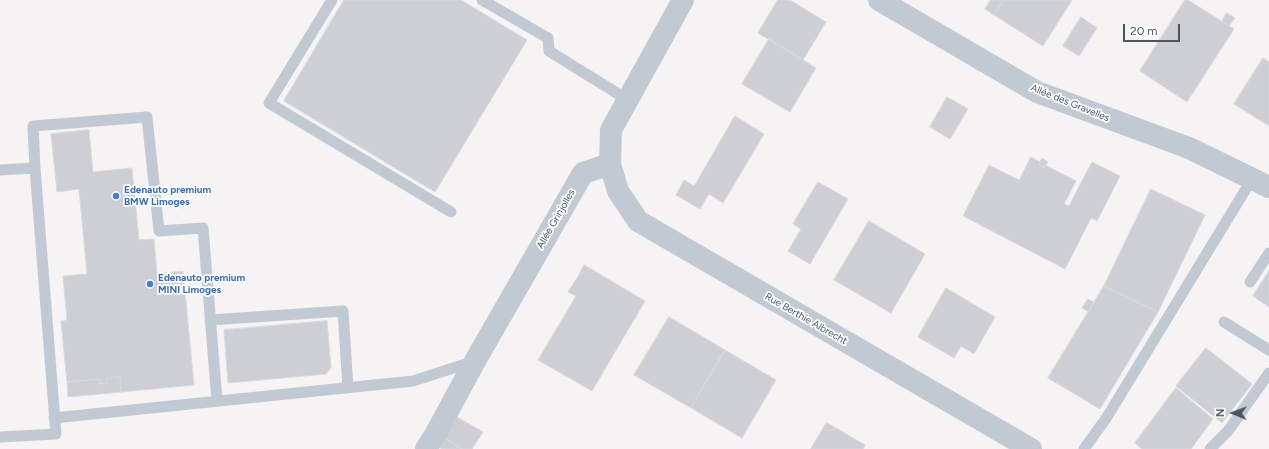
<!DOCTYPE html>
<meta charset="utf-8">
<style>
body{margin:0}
#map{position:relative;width:1269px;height:449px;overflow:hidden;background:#f5f3f3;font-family:Figtree,sans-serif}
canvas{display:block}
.north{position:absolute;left:1213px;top:393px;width:40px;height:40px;-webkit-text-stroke:3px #fff;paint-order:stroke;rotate:271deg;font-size:11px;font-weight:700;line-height:16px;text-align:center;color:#4a5661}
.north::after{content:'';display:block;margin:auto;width:14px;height:18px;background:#4a5661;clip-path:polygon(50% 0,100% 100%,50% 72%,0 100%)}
.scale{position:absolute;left:1123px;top:24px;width:57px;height:18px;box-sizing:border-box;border:2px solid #4a5661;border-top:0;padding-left:5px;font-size:12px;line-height:14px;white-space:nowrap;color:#4a5661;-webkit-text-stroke:3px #fff;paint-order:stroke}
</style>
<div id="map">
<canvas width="1269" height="449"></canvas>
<div class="north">N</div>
<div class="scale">20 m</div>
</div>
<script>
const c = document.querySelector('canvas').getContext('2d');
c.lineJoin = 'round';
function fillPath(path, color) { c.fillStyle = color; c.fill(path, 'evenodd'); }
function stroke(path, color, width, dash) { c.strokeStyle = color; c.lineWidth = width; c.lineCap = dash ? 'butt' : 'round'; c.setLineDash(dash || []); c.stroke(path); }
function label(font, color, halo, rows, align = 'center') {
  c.font = font + ' Figtree,sans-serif'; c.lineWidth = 3.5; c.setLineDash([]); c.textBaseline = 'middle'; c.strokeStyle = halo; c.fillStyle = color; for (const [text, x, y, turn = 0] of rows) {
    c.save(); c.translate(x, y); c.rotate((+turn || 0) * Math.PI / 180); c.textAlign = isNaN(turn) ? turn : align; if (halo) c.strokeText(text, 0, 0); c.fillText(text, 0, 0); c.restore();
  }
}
const building = new Path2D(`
 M 344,0 L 461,0 L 527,40 L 435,192 L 284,101 Z
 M 778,0 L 790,0 L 826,22 L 803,60 L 758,33 Z
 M 991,0 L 1004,0 L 994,15 L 985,9 Z
 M 1004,0 L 1072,0 L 1043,46 L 994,15 Z
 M 1185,0 L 1188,0 L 1234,29 L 1187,102 L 1140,71 Z
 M 1227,13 L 1235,18 L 1229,26 L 1222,21 Z
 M 1081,17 L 1097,28 L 1079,56 L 1063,46 Z
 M 769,39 L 816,68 L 790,112 L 742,84 Z
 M 1263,58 L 1269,62 L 1269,126 L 1234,104 Z
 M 947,97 L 968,109 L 950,139 L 930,127 Z
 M 735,116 L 764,134 L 723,203 L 709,194 L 700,209 L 676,195 L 684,180 L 694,186 Z
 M 89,130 L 93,172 L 132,168 L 139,240 L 154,239 L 157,274 L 183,271 L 194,385 L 121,392 L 120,377 L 107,378 L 108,383 L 100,384 L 99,379 L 67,382 L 61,321 L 67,320 L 63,276 L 87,274 L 79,189 L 57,192 L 51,134 Z
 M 1031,157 L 1040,162 L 1039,165 L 1044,168 L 1045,165 L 1076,181 L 1064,204 L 1069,206 L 1092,162 L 1120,176 L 1097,221 L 1091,218 L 1065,269 L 963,216 L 989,165 L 1019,180 Z
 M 1042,158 L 1048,162 L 1044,168 L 1039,165 Z
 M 818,182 L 848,199 L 810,264 L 788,251 L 801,229 L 793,224 Z
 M 1151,189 L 1205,215 L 1158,312 L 1104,286 Z
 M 869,221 L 925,254 L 891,313 L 834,280 Z
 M 584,265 L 591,269 L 579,275 Z
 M 591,269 L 645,301 L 592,391 L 538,360 L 576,296 L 568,292 L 579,275 Z
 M 1269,271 L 1269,307 L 1253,296 Z
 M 1104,286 L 1158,312 L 1100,409 L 1048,378 Z
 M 946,288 L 995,317 L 974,354 L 961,346 L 954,358 L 918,337 Z
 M 1088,299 L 1094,302 L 1089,312 L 1082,308 Z
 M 669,317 L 725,350 L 691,408 L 634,375 Z
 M 327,321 L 331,368 L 326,374 L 228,383 L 224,330 Z
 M 1206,348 L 1252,384 L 1222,423 L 1176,386 Z
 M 725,350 L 776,380 L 742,438 L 691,408 Z
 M 120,377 L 121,392 L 68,397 L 67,382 L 99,379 L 100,384 L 108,383 L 107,378 Z
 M 1176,388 L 1213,419 L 1191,449 L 1142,449 L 1135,443 Z
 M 457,417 L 483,432 L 472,449 L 462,449 L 445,438 Z
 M 827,423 L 836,428 L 829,431 L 824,427 Z
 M 824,427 L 829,431 L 836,428 L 865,445 L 863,449 L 811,449 Z
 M 445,438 L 462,449 L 442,449 L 439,447 Z`);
const lane = new Path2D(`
 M 332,0 L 269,103 L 451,212
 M 482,0 L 548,38 L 549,51 L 628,100
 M 35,168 L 33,126 L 147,117 L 159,231 L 203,228 L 217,401
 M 0,170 L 35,168 L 56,434 L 0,437
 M 1250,282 L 1269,253
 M 210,320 L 343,311 L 348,388
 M 1224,322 L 1269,350
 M 54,418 L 413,381 L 475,361
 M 1084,449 L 1107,417 L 1252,179
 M 1210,449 L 1228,431 L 1269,373`);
const street = new Path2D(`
 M 683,0 L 611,130 L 610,164 L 618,191 L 638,221 L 1031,449
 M 879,0 L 1037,92 L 1189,148 L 1269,187
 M 426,449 L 436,433 L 475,361 L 583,173 L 610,164`);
const markers = [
 [116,196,4,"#3f7fe0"],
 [150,284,4,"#3f7fe0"]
];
const streetNames = [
 ["Allée des Gravelles",1070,103,22],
 ["Allée Grinjolles",556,219,-60],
 ["Rue Berthie Albrecht",806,319,30]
];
const shopNames = [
 ["Edenauto premium",124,190],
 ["BMW Limoges",124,202],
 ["Edenauto premium",158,278],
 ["MINI Limoges",158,290]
];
fillPath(building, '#cdcfd5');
stroke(building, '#d7d9de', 1);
stroke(lane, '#c1cad2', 11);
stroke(street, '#c1cad2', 22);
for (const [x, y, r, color] of markers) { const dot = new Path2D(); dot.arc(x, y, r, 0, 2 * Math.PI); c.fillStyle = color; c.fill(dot); stroke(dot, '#fff', 1.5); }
label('10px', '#4a5661', '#fff', streetNames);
label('bold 10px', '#366cbe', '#fff', shopNames, 'left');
</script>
